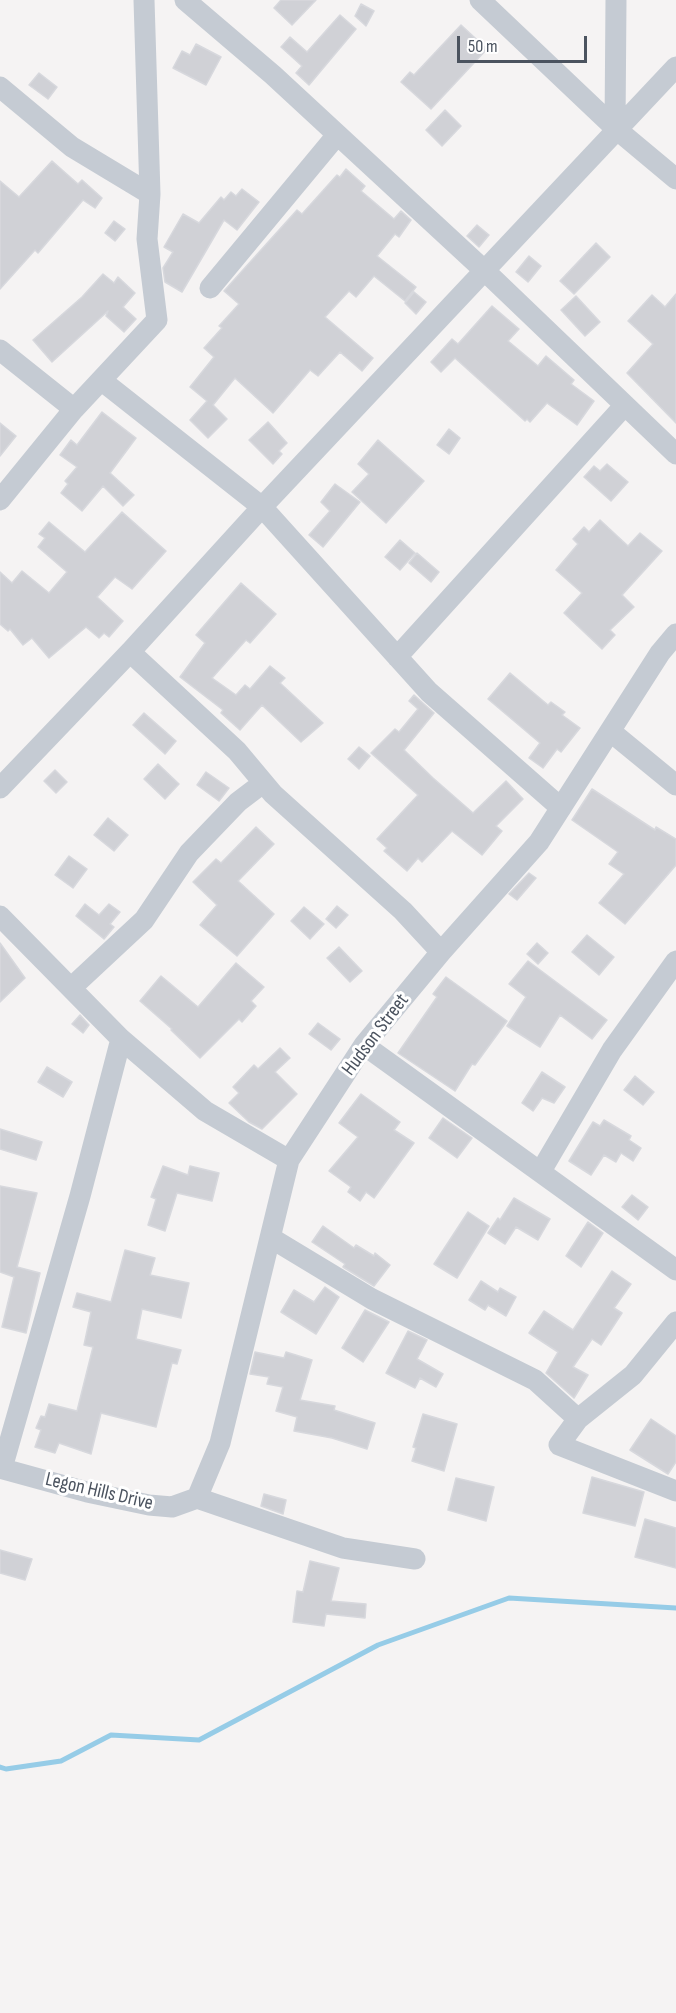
<!DOCTYPE html>
<style>
body{margin:0}
#map{position:relative;width:676px;height:2013px;overflow:hidden;background:#f5f3f3;font-family:"Sofia Sans Condensed",sans-serif}
canvas{display:block}
.scale{position:absolute;left:457px;top:36px;width:130px;height:27px;box-sizing:border-box;border:3px solid #4b535f;border-top:0;padding-left:8px;font-size:18px;line-height:21px;white-space:nowrap;color:#4b535f;-webkit-text-stroke:4px #fff;paint-order:stroke}
</style>
<div id="map">
<canvas width="676" height="2013"></canvas>
<div class="scale">50 m</div>
</div>
<script>
const c = document.querySelector('canvas').getContext('2d');
c.lineJoin = 'round';
function stroke(path, color, width, dash) { c.strokeStyle = color; c.lineWidth = width; c.lineCap = dash ? 'butt' : 'round'; c.setLineDash(dash || []); c.stroke(path); }
function fillPath(path, color) { c.fillStyle = color; c.fill(path, 'evenodd'); }
function label(font, color, halo, rows, align = 'center') {
  c.font = font + ' "Sofia Sans Condensed",sans-serif'; c.lineWidth = 6; c.setLineDash([]); c.textBaseline = 'middle'; c.strokeStyle = halo; c.fillStyle = color; for (const [text, x, y, turn = 0] of rows) {
    c.save(); c.translate(x, y); c.rotate((+turn || 0) * Math.PI / 180); c.textAlign = isNaN(turn) ? turn : align; if (halo) c.strokeText(text, 0, 0); c.fillText(text, 0, 0); c.restore();
  }
}
const stream = new Path2D(`
 M 0,1767 L 6,1769 L 61,1761 L 111,1735 L 199,1740 L 378,1645 L 509,1598 L 676,1608`);
const building = new Path2D(`
 M 281,0 L 316,0 L 292,25 L 274,8 Z
 M 361,4 L 374,11 L 366,26 L 355,16 Z
 M 340,15 L 356,29 L 309,85 L 296,73 L 302,66 L 281,47 L 290,37 L 307,52 Z
 M 461,25 L 487,49 L 431,109 L 401,82 L 410,72 L 414,75 Z
 M 196,44 L 221,57 L 206,85 L 173,68 L 182,51 L 190,55 Z
 M 39,73 L 57,87 L 48,99 L 29,85 Z
 M 445,110 L 461,126 L 442,146 L 426,130 Z
 M 52,161 L 78,184 L 82,180 L 102,198 L 95,208 L 83,200 L 38,253 L 35,250 L 0,289 L 0,181 L 19,197 Z
 M 346,169 L 365,186 L 361,191 L 394,219 L 401,211 L 411,220 L 399,237 L 395,234 L 377,256 L 416,287 L 405,301 L 374,276 L 356,297 L 349,291 L 325,317 L 373,358 L 362,371 L 340,352 L 318,376 L 310,370 L 273,413 L 235,378 L 213,405 L 227,419 L 208,438 L 190,420 L 207,401 L 190,387 L 214,357 L 204,348 L 222,328 L 219,326 L 239,304 L 224,291 L 297,210 L 302,214 L 337,175 L 340,177 Z
 M 242,189 L 259,202 L 237,230 L 224,220 L 182,292 L 165,282 L 163,268 L 173,252 L 164,247 L 183,214 L 199,223 L 221,197 L 224,200 L 231,192 L 236,196 Z
 M 114,221 L 125,229 L 115,241 L 105,233 Z
 M 477,225 L 489,235 L 479,247 L 467,236 Z
 M 596,243 L 610,257 L 574,294 L 560,281 Z
 M 529,256 L 541,266 L 528,282 L 516,272 Z
 M 103,274 L 114,283 L 118,277 L 135,293 L 123,307 L 136,319 L 124,332 L 106,316 L 108,311 L 52,362 L 33,340 L 82,297 Z
 M 414,292 L 426,302 L 416,314 L 405,303 Z
 M 676,294 L 676,423 L 627,373 L 653,344 L 628,321 L 652,295 L 665,307 Z
 M 576,296 L 600,322 L 585,336 L 561,310 Z
 M 492,306 L 519,329 L 508,341 L 538,366 L 546,356 L 574,380 L 571,384 L 594,401 L 577,425 L 547,403 L 530,422 L 527,419 L 525,421 L 455,358 L 441,372 L 431,362 L 452,339 L 458,344 Z
 M 102,412 L 136,438 L 110,473 L 134,495 L 123,506 L 103,486 L 82,511 L 61,493 L 68,484 L 65,481 L 77,467 L 60,455 L 71,440 L 77,445 Z
 M 268,422 L 287,443 L 279,451 L 282,454 L 273,464 L 249,440 Z
 M 0,423 L 16,436 L 0,456 Z
 M 449,429 L 460,438 L 449,454 L 437,445 Z
 M 378,440 L 424,481 L 386,523 L 352,492 L 369,474 L 358,464 Z
 M 607,464 L 628,482 L 611,501 L 584,477 L 594,466 L 600,471 Z
 M 335,484 L 360,502 L 323,547 L 309,535 L 330,511 L 321,502 Z
 M 122,512 L 166,551 L 132,589 L 115,577 L 97,597 L 123,621 L 109,637 L 104,633 L 99,638 L 86,627 L 49,658 L 32,638 L 23,645 L 10,629 L 8,631 L 0,624 L 0,572 L 12,583 L 22,571 L 49,593 L 67,572 L 38,547 L 45,538 L 39,534 L 49,522 L 85,552 Z
 M 600,520 L 628,546 L 640,533 L 662,551 L 622,595 L 634,607 L 610,630 L 615,635 L 602,649 L 564,613 L 582,593 L 556,570 L 578,544 L 573,539 L 584,527 L 589,532 Z
 M 400,540 L 415,553 L 400,570 L 385,557 Z
 M 417,553 L 439,572 L 431,582 L 409,563 Z
 M 241,583 L 276,614 L 250,643 L 246,640 L 212,678 L 236,695 L 245,685 L 250,689 L 270,666 L 285,678 L 280,683 L 323,723 L 301,742 L 262,705 L 240,730 L 221,713 L 223,710 L 180,677 L 205,643 L 196,635 Z
 M 510,673 L 548,705 L 551,702 L 565,712 L 562,715 L 580,728 L 561,752 L 557,749 L 543,768 L 529,758 L 540,743 L 488,699 Z
 M 414,695 L 434,713 L 404,750 L 433,778 L 473,813 L 506,781 L 523,799 L 496,826 L 502,831 L 482,855 L 452,831 L 422,862 L 418,858 L 407,871 L 384,851 L 387,848 L 377,839 L 418,795 L 371,753 L 395,729 L 399,732 L 418,709 L 409,701 Z
 M 144,713 L 176,741 L 165,754 L 133,725 Z
 M 359,747 L 370,756 L 359,769 L 348,759 Z
 M 158,764 L 179,784 L 165,799 L 144,779 Z
 M 55,770 L 67,782 L 56,793 L 44,781 Z
 M 206,772 L 229,788 L 219,801 L 197,785 Z
 M 592,789 L 655,830 L 656,827 L 676,839 L 676,865 L 625,924 L 599,903 L 624,874 L 609,864 L 618,852 L 572,820 Z
 M 108,818 L 128,835 L 114,851 L 94,835 Z
 M 256,827 L 274,844 L 238,881 L 274,914 L 237,956 L 200,925 L 217,905 L 193,882 L 216,859 L 221,863 Z
 M 69,856 L 87,869 L 73,888 L 55,875 Z
 M 529,873 L 536,878 L 517,900 L 509,894 Z
 M 85,904 L 99,915 L 109,904 L 120,912 L 110,924 L 114,927 L 104,939 L 76,916 Z
 M 337,906 L 348,915 L 336,928 L 326,919 Z
 M 304,907 L 324,924 L 310,939 L 291,921 Z
 M 587,935 L 614,957 L 599,975 L 572,952 Z
 M 0,943 L 25,978 L 0,1002 Z
 M 537,943 L 548,953 L 538,964 L 527,954 Z
 M 339,947 L 362,971 L 350,982 L 327,958 Z
 M 528,961 L 607,1020 L 592,1039 L 560,1015 L 540,1047 L 507,1026 L 526,997 L 509,984 Z
 M 236,963 L 264,987 L 251,1001 L 256,1006 L 242,1022 L 239,1019 L 200,1058 L 171,1030 L 172,1029 L 140,1001 L 161,976 L 198,1007 Z
 M 446,977 L 507,1021 L 475,1065 L 472,1064 L 455,1091 L 398,1053 L 437,997 L 433,994 Z
 M 80,1015 L 89,1025 L 83,1033 L 72,1024 Z
 M 318,1023 L 340,1039 L 331,1050 L 309,1034 Z
 M 280,1048 L 290,1058 L 275,1072 L 297,1094 L 262,1129 L 249,1122 L 229,1103 L 239,1093 L 233,1087 L 254,1065 L 258,1069 Z
 M 47,1067 L 72,1082 L 63,1097 L 38,1082 Z
 M 542,1072 L 565,1087 L 554,1103 L 542,1098 L 533,1111 L 522,1103 Z
 M 635,1076 L 654,1092 L 643,1105 L 624,1090 Z
 M 361,1094 L 400,1122 L 394,1130 L 414,1143 L 374,1198 L 366,1192 L 360,1201 L 348,1192 L 351,1187 L 329,1171 L 358,1137 L 339,1123 Z
 M 443,1118 L 472,1138 L 457,1158 L 429,1138 Z
 M 604,1120 L 631,1136 L 629,1140 L 641,1148 L 633,1161 L 621,1153 L 616,1162 L 604,1155 L 591,1175 L 569,1161 L 593,1122 L 600,1126 Z
 M 0,1129 L 42,1142 L 36,1160 L 0,1149 Z
 M 163,1166 L 188,1175 L 190,1166 L 219,1173 L 212,1201 L 177,1193 L 165,1231 L 148,1225 L 156,1199 L 151,1197 Z
 M 0,1186 L 37,1193 L 17,1267 L 40,1273 L 26,1333 L 2,1327 L 14,1277 L 0,1272 Z
 M 632,1195 L 648,1207 L 638,1220 L 622,1207 Z
 M 514,1198 L 550,1219 L 538,1240 L 516,1227 L 505,1244 L 488,1233 L 498,1218 L 500,1220 Z
 M 468,1212 L 489,1226 L 457,1278 L 434,1264 Z
 M 588,1222 L 603,1233 L 581,1267 L 566,1256 Z
 M 323,1226 L 354,1248 L 356,1245 L 374,1256 L 375,1253 L 390,1265 L 374,1286 L 343,1267 L 345,1264 L 312,1242 Z
 M 125,1250 L 155,1258 L 150,1275 L 189,1283 L 181,1318 L 142,1309 L 136,1339 L 181,1350 L 177,1364 L 172,1363 L 156,1427 L 101,1413 L 91,1454 L 59,1443 L 55,1453 L 35,1447 L 41,1430 L 36,1428 L 41,1416 L 45,1417 L 49,1404 L 77,1411 L 93,1347 L 84,1345 L 91,1312 L 73,1307 L 77,1293 L 111,1302 Z
 M 612,1271 L 631,1284 L 614,1308 L 622,1313 L 601,1345 L 592,1339 L 573,1367 L 588,1375 L 574,1398 L 546,1373 L 558,1352 L 529,1333 L 544,1311 L 573,1330 Z
 M 481,1281 L 498,1292 L 500,1288 L 516,1297 L 506,1316 L 488,1305 L 485,1310 L 469,1300 Z
 M 325,1287 L 339,1297 L 316,1334 L 281,1312 L 294,1290 L 314,1302 Z
 M 365,1310 L 389,1322 L 363,1362 L 342,1348 Z
 M 408,1331 L 427,1340 L 417,1359 L 443,1374 L 436,1387 L 420,1378 L 415,1388 L 386,1373 Z
 M 255,1352 L 284,1358 L 286,1352 L 312,1360 L 300,1400 L 335,1406 L 334,1410 L 375,1423 L 367,1449 L 332,1438 L 294,1431 L 297,1417 L 276,1411 L 283,1387 L 267,1384 L 269,1377 L 250,1374 Z
 M 423,1414 L 457,1424 L 444,1471 L 412,1461 L 416,1448 L 413,1447 Z
 M 651,1419 L 676,1436 L 676,1462 L 668,1474 L 630,1450 Z
 M 592,1477 L 644,1492 L 635,1526 L 583,1513 Z
 M 456,1478 L 494,1487 L 486,1521 L 448,1510 Z
 M 264,1494 L 286,1500 L 283,1514 L 261,1506 Z
 M 645,1519 L 676,1528 L 676,1568 L 635,1557 Z
 M 0,1550 L 32,1559 L 25,1580 L 0,1573 Z
 M 310,1561 L 339,1568 L 331,1601 L 366,1604 L 365,1618 L 326,1614 L 324,1626 L 293,1622 L 297,1591 L 303,1592 Z`);
const minor = new Path2D(`
 M 185,0 L 273,75 L 486,272 L 676,454
 M 480,0 L 615,128 L 676,179
 M 0,87 L 72,147 L 150,194
 M 615,128 L 616,0
 M 210,288 L 337,135
 M 0,350 L 74,409
 M 101,380 L 262,507 L 429,692 L 561,808
 M 0,500 L 74,409 L 157,320 L 147,239 L 150,194 L 144,0
 M 130,652 L 237,751 L 273,794 L 403,911 L 441,952
 M 397,657 L 625,405
 M 610,731 L 676,785
 M 0,788 L 130,652 L 262,507 L 676,67
 M 0,916 L 121,1039 L 205,1111 L 289,1160
 M 71,988 L 144,920 L 189,853 L 238,802 L 263,783
 M 364,1045 L 676,1270
 M 541,1171 L 612,1050 L 676,961
 M 271,1238 L 372,1299 L 535,1380 L 578,1419
 M 676,1322 L 633,1375 L 578,1419 L 559,1445 L 676,1491
 M 0,1468 L 87,1492 L 149,1505 L 172,1507 L 197,1498
 M 2,1468 L 80,1196 L 121,1039
 M 197,1498 L 220,1443 L 289,1160 L 364,1045 L 441,952 L 539,842 L 660,653 L 676,634
 M 197,1498 L 343,1548 L 415,1559`);
const streetNames = [
 ["Hudson Street",376,1035,-53],
 ["Legon Hills Drive",99,1492,13]
];
stroke(stream, '#96cce7', 5);
fillPath(building, '#d0d1d6');
stroke(building, '#d7d8dd', 1.5);
stroke(minor, '#c5cbd3', 21);
label('20px', '#4b535f', '#fff', streetNames);
</script>
